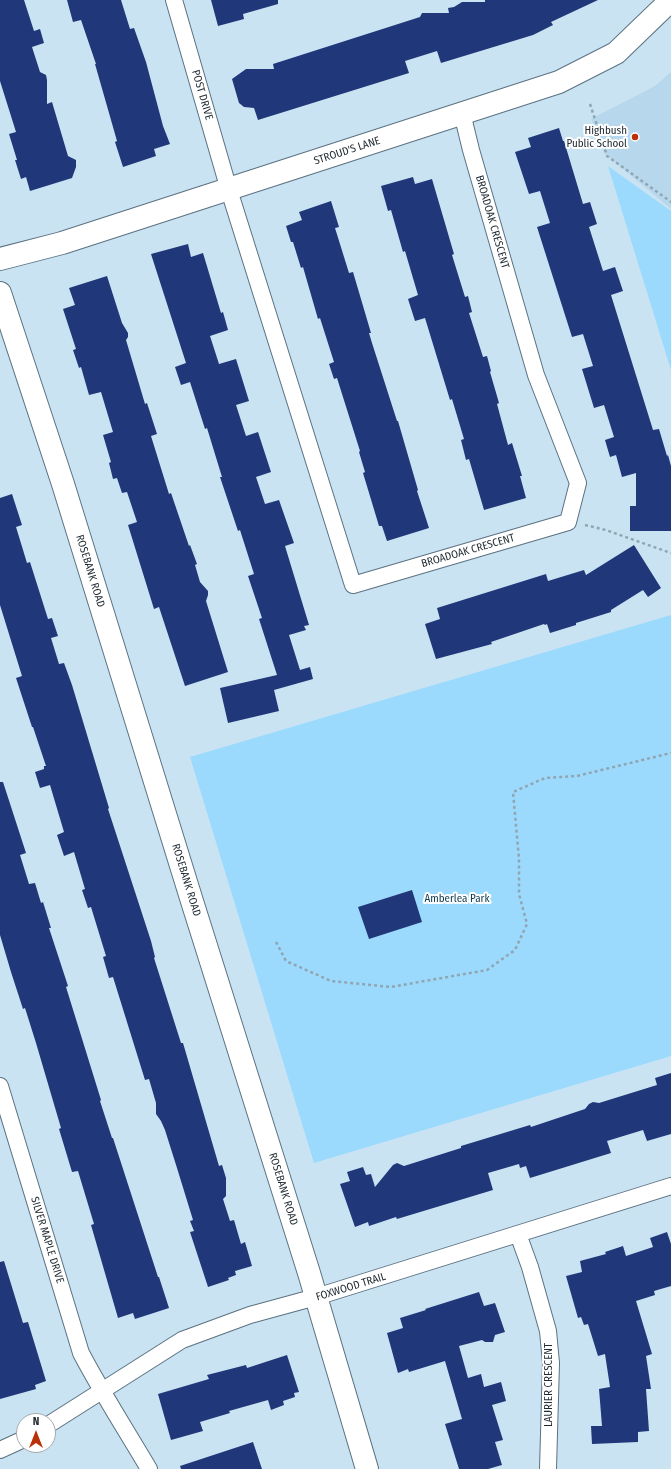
<!DOCTYPE html>
<style>
body{margin:0}
#map{position:relative;width:671px;height:1469px;overflow:hidden;background:#c9e3f3;font-family:"Fira Sans Condensed",sans-serif}
canvas{display:block}
.north{position:absolute;left:16px;top:1413px;width:40px;height:40px;box-sizing:border-box;background:#fff;border:1px solid #a5a9ac;border-radius:50%;rotate:0deg;font-size:11px;font-weight:700;line-height:16px;text-align:center;color:#1f292f}
.north::after{content:'';display:block;margin:auto;width:14px;height:18px;background:#bb3107;clip-path:polygon(50% 0,100% 100%,50% 72%,0 100%)}
</style>
<div id="map">
<canvas width="671" height="1469"></canvas>
<div class="north">N</div>
</div>
<script>
const c = document.querySelector('canvas').getContext('2d');
c.lineJoin = 'round';
function fillPath(path, color) { c.fillStyle = color; c.fill(path, 'evenodd'); }
function stroke(path, color, width, dash) { c.strokeStyle = color; c.lineWidth = width; c.lineCap = dash ? 'butt' : 'round'; c.setLineDash(dash || []); c.stroke(path); }
function label(font, color, halo, rows, align = 'center') {
  c.font = font + ' "Fira Sans Condensed",sans-serif'; c.lineWidth = 4; c.setLineDash([]); c.textBaseline = 'middle'; c.strokeStyle = halo; c.fillStyle = color; for (const [text, x, y, turn = 0] of rows) {
    c.save(); c.translate(x, y); c.rotate((+turn || 0) * Math.PI / 180); c.textAlign = isNaN(turn) ? turn : align; if (halo) c.strokeText(text, 0, 0); c.fillText(text, 0, 0); c.restore();
  }
}
const built = new Path2D(`
 M 671,72 L 671,209 L 605,154 L 591,119 L 655,86 Z`);
const green = new Path2D(`
 M 608,166 L 671,211 L 671,370 Z
 M 671,615 L 671,1056 L 314,1163 L 190,757 Z`);
const building = new Path2D(`
 M 0,0 L 24,0 L 34,31 L 40,29 L 44,43 L 32,47 L 40,72 L 46,75 L 47,80 L 47,104 L 52,102 L 68,156 L 76,160 L 76,167 L 72,178 L 30,191 L 26,177 L 21,179 L 15,160 L 17,160 L 9,134 L 16,132 L 0,81 Z
 M 67,0 L 121,0 L 130,29 L 134,28 L 146,62 L 163,126 L 170,144 L 154,149 L 156,156 L 123,167 L 115,142 L 117,141 L 95,64 L 96,64 L 81,20 L 73,22 Z
 M 211,0 L 278,0 L 278,4 L 243,14 L 244,19 L 218,26 Z
 M 485,0 L 598,0 L 551,22 L 553,25 L 533,35 L 441,63 L 437,51 L 405,61 L 409,73 L 258,120 L 254,108 L 244,107 L 239,103 L 232,79 L 246,69 L 274,69 L 273,64 L 420,17 L 422,13 L 449,13 L 448,8 L 454,7 L 462,2 L 485,2 Z
 M 559,128 L 563,141 L 564,141 L 583,204 L 590,202 L 597,224 L 589,227 L 603,271 L 615,267 L 623,291 L 611,295 L 653,430 L 659,429 L 667,456 L 668,455 L 671,466 L 671,531 L 630,531 L 630,506 L 636,506 L 636,473 L 622,477 L 616,455 L 610,457 L 605,440 L 614,437 L 604,405 L 594,408 L 582,369 L 593,366 L 583,334 L 572,337 L 537,227 L 550,223 L 540,191 L 529,194 L 515,152 L 531,147 L 528,138 Z
 M 413,177 L 415,184 L 432,179 L 454,254 L 452,255 L 465,297 L 468,296 L 472,312 L 469,313 L 483,357 L 487,356 L 491,371 L 490,372 L 499,403 L 497,404 L 508,445 L 512,443 L 522,476 L 520,476 L 526,498 L 484,510 L 469,459 L 466,460 L 461,440 L 464,439 L 452,399 L 450,400 L 425,318 L 415,321 L 408,299 L 418,295 L 405,251 L 403,252 L 391,210 L 388,211 L 381,186 Z
 M 331,201 L 339,227 L 335,228 L 349,273 L 353,272 L 371,333 L 369,333 L 372,343 L 397,421 L 398,421 L 418,490 L 417,491 L 429,528 L 387,541 L 382,526 L 379,526 L 363,473 L 365,472 L 359,452 L 360,451 L 337,378 L 334,379 L 329,364 L 334,362 L 320,318 L 318,319 L 303,267 L 301,268 L 293,242 L 291,242 L 286,226 L 302,220 L 299,212 Z
 M 188,244 L 191,257 L 203,253 L 221,313 L 223,312 L 228,330 L 210,336 L 219,364 L 236,359 L 249,401 L 236,405 L 246,436 L 258,432 L 271,472 L 256,477 L 265,504 L 279,500 L 294,543 L 285,546 L 309,625 L 304,626 L 306,630 L 289,635 L 300,670 L 310,667 L 313,679 L 274,690 L 279,711 L 228,723 L 220,688 L 277,675 L 259,619 L 262,618 L 248,576 L 254,574 L 240,530 L 238,531 L 220,477 L 222,477 L 207,428 L 205,429 L 190,382 L 181,385 L 175,367 L 186,363 L 151,254 Z
 M 107,276 L 122,323 L 128,333 L 128,337 L 126,340 L 145,404 L 147,403 L 157,434 L 151,436 L 169,494 L 171,493 L 189,546 L 190,545 L 197,564 L 195,565 L 200,582 L 208,591 L 208,595 L 206,601 L 228,672 L 185,686 L 159,607 L 154,609 L 128,525 L 137,522 L 127,492 L 122,493 L 117,478 L 113,479 L 109,463 L 111,462 L 103,435 L 113,432 L 101,392 L 89,395 L 81,367 L 79,368 L 73,350 L 76,349 L 63,309 L 75,305 L 69,288 Z
 M 12,494 L 22,525 L 16,527 L 27,563 L 30,562 L 48,619 L 52,618 L 58,636 L 51,638 L 59,664 L 64,663 L 72,685 L 109,808 L 108,809 L 151,941 L 155,957 L 154,958 L 181,1043 L 183,1043 L 219,1166 L 222,1165 L 226,1178 L 226,1196 L 223,1199 L 230,1221 L 234,1220 L 241,1244 L 245,1242 L 252,1266 L 235,1271 L 236,1275 L 228,1278 L 229,1280 L 208,1287 L 190,1232 L 194,1231 L 190,1221 L 193,1220 L 177,1168 L 165,1130 L 161,1121 L 156,1114 L 156,1103 L 149,1079 L 145,1080 L 113,977 L 109,978 L 103,957 L 106,956 L 91,907 L 88,908 L 82,890 L 85,889 L 74,852 L 64,856 L 57,835 L 64,832 L 50,785 L 40,788 L 35,772 L 44,769 L 44,766 L 46,766 L 33,727 L 32,727 L 16,678 L 22,676 L 0,605 L 0,498 Z
 M 634,545 L 661,588 L 648,597 L 643,590 L 611,610 L 611,612 L 576,623 L 576,625 L 550,633 L 547,624 L 545,625 L 544,624 L 491,642 L 492,644 L 436,659 L 425,624 L 440,619 L 437,608 L 546,574 L 548,581 L 584,570 L 586,575 Z
 M 0,782 L 3,782 L 26,853 L 20,855 L 29,884 L 35,883 L 41,903 L 43,902 L 51,928 L 49,928 L 68,986 L 66,987 L 101,1100 L 100,1101 L 112,1138 L 113,1138 L 158,1277 L 159,1277 L 169,1308 L 135,1319 L 133,1313 L 118,1318 L 91,1225 L 94,1224 L 78,1171 L 72,1172 L 59,1129 L 61,1128 L 36,1043 L 25,1008 L 23,1009 L 11,972 L 0,935 Z
 M 412,890 L 422,922 L 369,939 L 358,907 Z
 M 671,1073 L 671,1134 L 647,1141 L 643,1130 L 607,1141 L 611,1153 L 530,1178 L 526,1166 L 520,1168 L 519,1164 L 488,1173 L 493,1190 L 397,1219 L 396,1217 L 369,1226 L 368,1222 L 355,1227 L 340,1184 L 350,1181 L 347,1172 L 363,1167 L 366,1175 L 371,1174 L 375,1187 L 393,1165 L 397,1163 L 404,1166 L 461,1148 L 461,1146 L 530,1125 L 531,1127 L 585,1109 L 589,1104 L 593,1102 L 599,1103 L 657,1085 L 655,1078 Z
 M 667,1232 L 671,1244 L 671,1286 L 654,1291 L 655,1295 L 636,1301 L 652,1354 L 646,1356 L 651,1389 L 646,1389 L 649,1431 L 638,1432 L 638,1442 L 592,1444 L 591,1426 L 602,1426 L 599,1389 L 610,1387 L 605,1354 L 598,1356 L 588,1324 L 584,1325 L 581,1317 L 578,1318 L 566,1276 L 582,1272 L 580,1261 L 606,1254 L 605,1252 L 623,1246 L 626,1256 L 653,1247 L 650,1238 Z
 M 4,1261 L 23,1323 L 28,1322 L 46,1381 L 35,1385 L 36,1389 L 0,1399 L 0,1262 Z
 M 479,1292 L 484,1306 L 495,1303 L 505,1332 L 495,1335 L 493,1342 L 485,1342 L 482,1340 L 459,1346 L 468,1378 L 481,1374 L 484,1387 L 501,1382 L 506,1401 L 492,1405 L 503,1440 L 495,1442 L 502,1465 L 488,1469 L 459,1469 L 445,1424 L 462,1419 L 445,1361 L 409,1372 L 408,1369 L 398,1373 L 387,1333 L 403,1328 L 400,1318 L 426,1310 L 425,1309 Z
 M 287,1355 L 299,1392 L 294,1393 L 295,1397 L 283,1401 L 284,1405 L 271,1410 L 268,1400 L 229,1411 L 230,1413 L 200,1422 L 203,1431 L 171,1440 L 158,1394 L 209,1379 L 207,1375 L 246,1365 L 247,1368 Z
 M 253,1442 L 262,1469 L 181,1469 L 180,1466 Z`);
const path = new Path2D(`
 M 590,104 L 607,156 L 671,202
 M 585,525 L 606,530 L 671,553
 M 276,942 L 286,961 L 331,981 L 391,987 L 487,970 L 515,950 L 527,924 L 519,894 L 519,859 L 513,792 L 545,778 L 577,776 L 671,753`);
const street = new Path2D(`
 M 174,0 L 229,190 L 353,585 L 568,522 L 578,483 L 536,375 L 471,150 L 462,113
 M 0,1086 L 81,1353 C 102,1393 126,1430 149,1469
 M 518,1234 L 530,1267 L 548,1331 L 551,1363 L 548,1469
 M 48,1425 L 182,1340 L 250,1315 L 316,1297 L 671,1186
 M 0,1450 L 24,1439`);
const secondary = new Path2D(`
 M 0,259 L 62,243 L 559,82 L 616,53 L 671,0
 M 0,293 L 63,484 L 191,898 L 309,1273 L 367,1469`);
const markers = [
 [635,137,4,"#bb3107"]
];
const streetNames = [
 ["POST DRIVE",202,95,74],
 ["STROUD'S LANE",347,151,-18],
 ["BROADOAK CRESCENT",492,222,74],
 ["BROADOAK CRESCENT",468,551,-16],
 ["ROSEBANK ROAD",90,571,73],
 ["ROSEBANK ROAD",186,880,73],
 ["ROSEBANK ROAD",283,1189,73],
 ["SILVER MAPLE DRIVE",47,1240,73],
 ["FOXWOOD TRAIL",351,1287,-17],
 ["LAURIER CRESCENT",549,1385,-90]
];
const poiNames = [
 ["Highbush",627,131],
 ["Public School",627,144]
];
const parkNames = [
 ["Amberlea Park",457,899]
];
fillPath(built, '#b7d8ec');
fillPath(green, '#9cdafd');
fillPath(building, '#203779');
stroke(street, '#5b7280', 18);
stroke(secondary, '#5b7280', 24);
stroke(path, '#90a5b2', 2.5, [3, 3]);
stroke(street, '#fff', 16);
stroke(secondary, '#fff', 22);
for (const [x, y, r, color] of markers) { const dot = new Path2D(); dot.arc(x, y, r, 0, 2 * Math.PI); c.fillStyle = color; c.fill(dot); stroke(dot, '#fff', 1.5); }
label('11px', '#1f292f', '#fff', streetNames);
label('11px', '#1f292f', '#fff', poiNames, 'right');
label('11px', '#0e394d', '#fff', parkNames);
</script>
